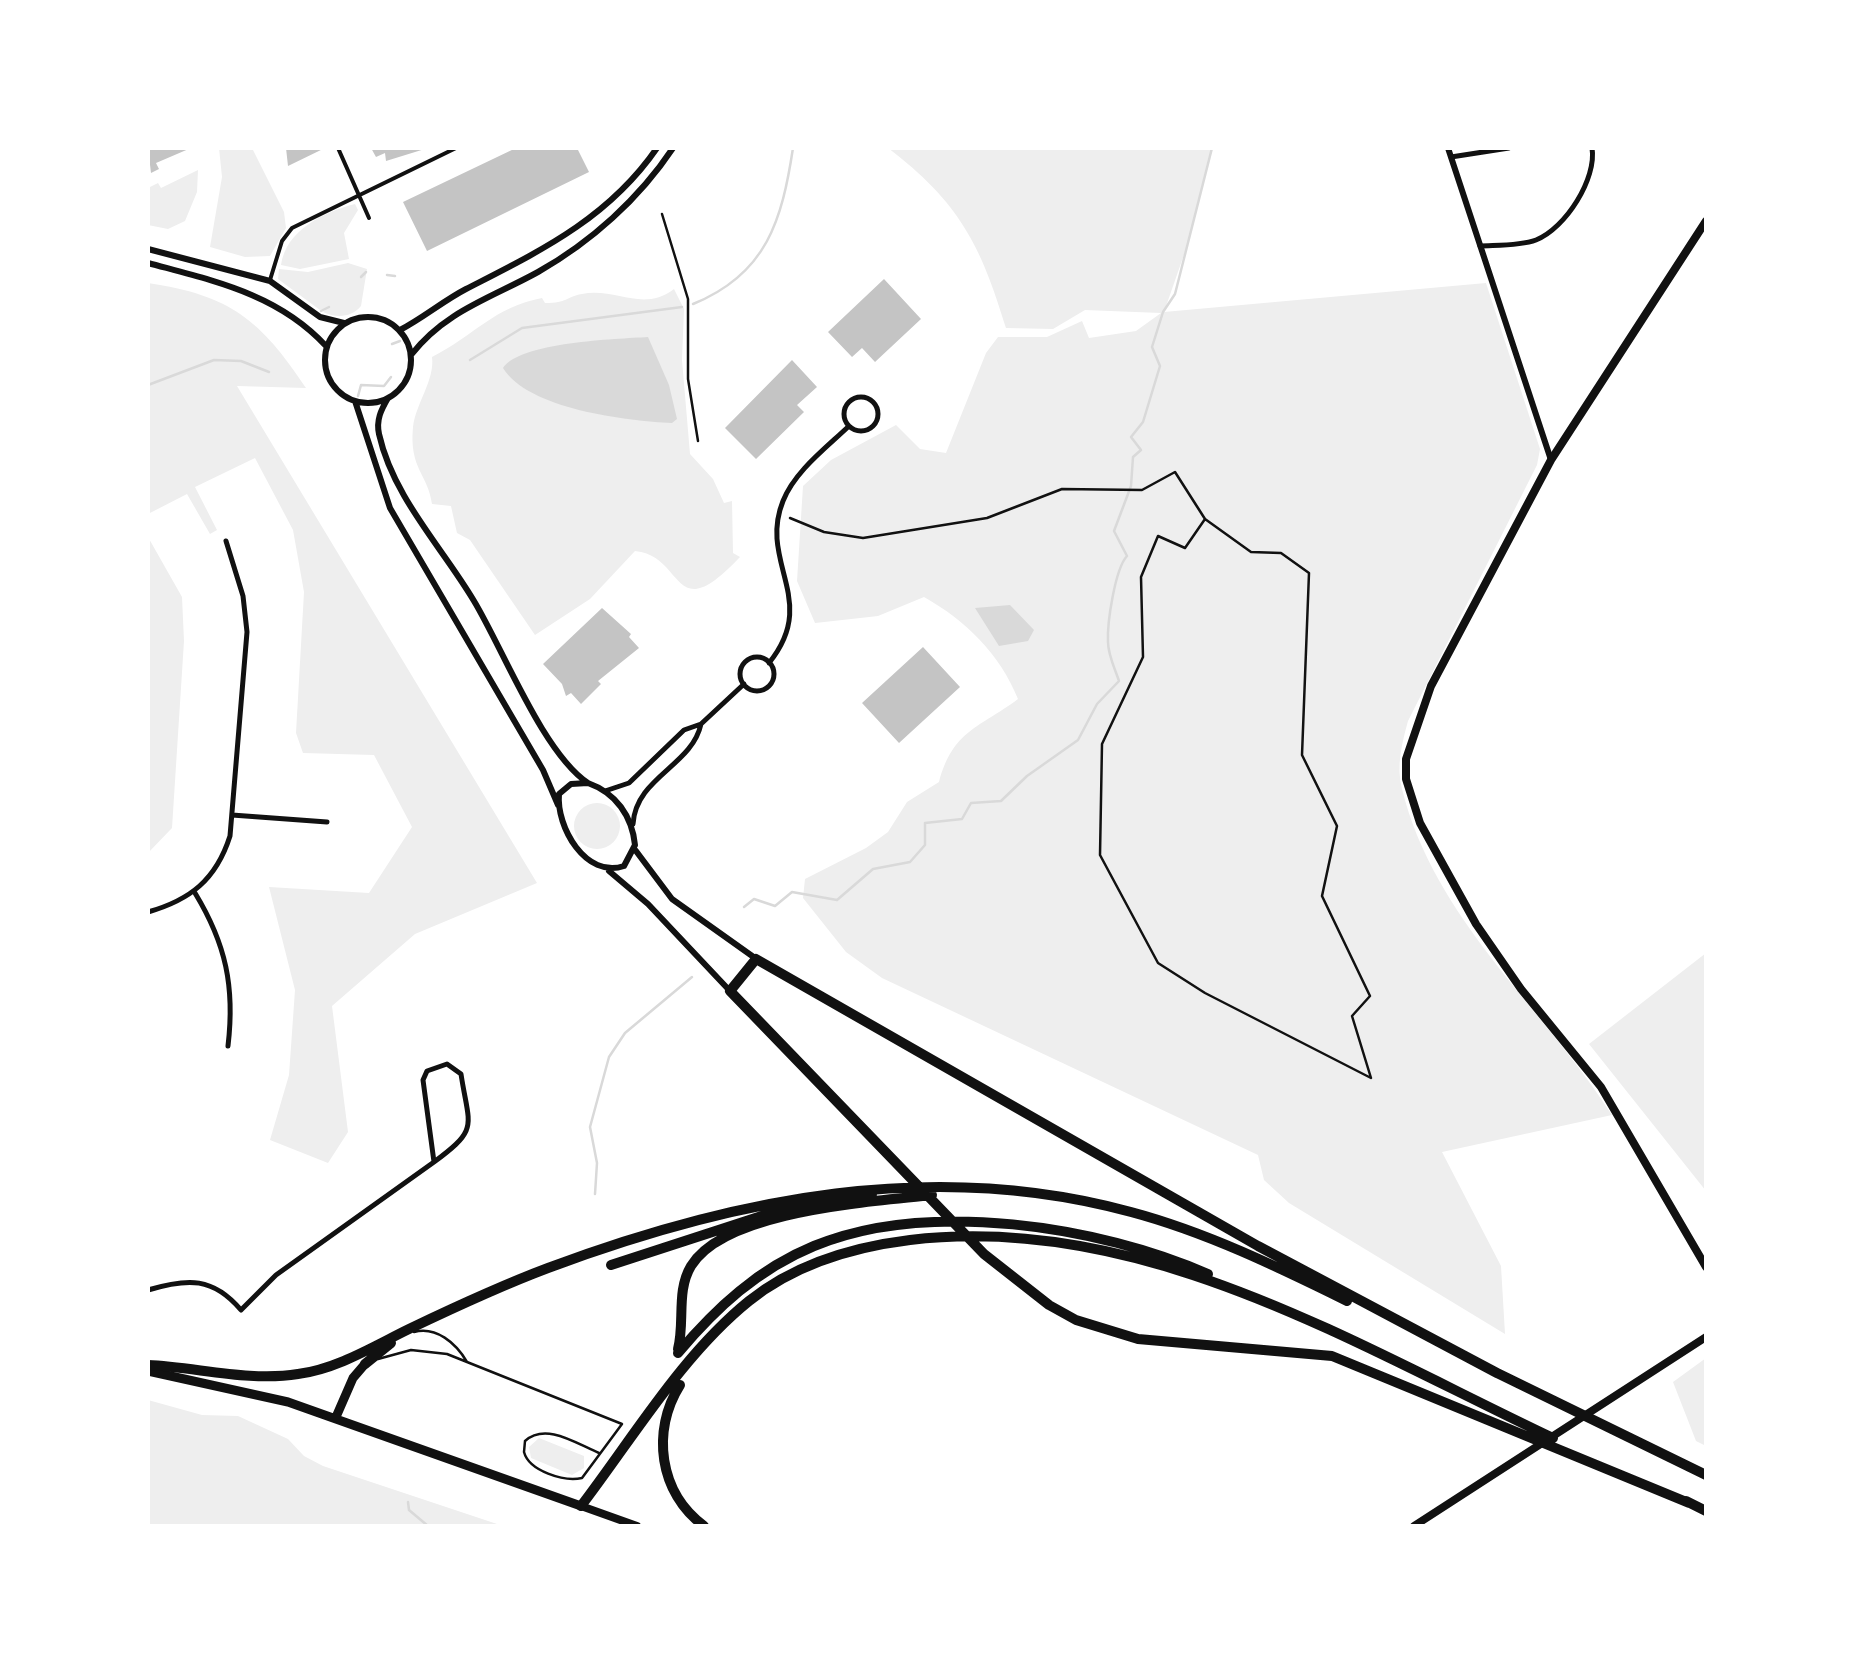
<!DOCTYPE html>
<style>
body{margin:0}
#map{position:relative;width:1854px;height:1674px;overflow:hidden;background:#fff;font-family:"Space Grotesk",sans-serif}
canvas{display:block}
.frame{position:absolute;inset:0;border:150px solid #fff;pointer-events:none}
</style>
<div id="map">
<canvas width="1854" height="1674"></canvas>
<div class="frame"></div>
</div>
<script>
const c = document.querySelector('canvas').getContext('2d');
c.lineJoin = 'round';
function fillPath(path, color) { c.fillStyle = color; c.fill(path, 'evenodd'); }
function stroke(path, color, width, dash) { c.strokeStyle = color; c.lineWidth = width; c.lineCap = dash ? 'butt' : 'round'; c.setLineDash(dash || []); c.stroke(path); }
const green = new Path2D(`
 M 219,148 L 252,148 L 284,212 L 286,228 L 270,256 L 245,257 L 210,247 L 222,177 Z
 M 888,148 L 1212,148 L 1187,246 L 1164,312 L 1486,283 L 1540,449 L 1537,465 L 1408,721 C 1402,743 1396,766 1402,789 C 1434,919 1543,1007 1612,1115 L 1442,1152 L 1501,1266 L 1505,1334 L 1289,1203 L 1264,1180 L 1258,1155 L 882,978 L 846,952 L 803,898 L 805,879 L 866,848 L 888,832 L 907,802 L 939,782 C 953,730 979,728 1018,699 C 1000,654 965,620 924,597 L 878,616 L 815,623 L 797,581 L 803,486 L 831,460 L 896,425 L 920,449 L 946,453 L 986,353 L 998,337 L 1047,337 L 1082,321 L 1089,338 L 1136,331 L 1161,313 L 1085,310 L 1053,329 L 1006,328 C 981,245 959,202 888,148 Z
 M 198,170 L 197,192 L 185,221 L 168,229 L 148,225 L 148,188 L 158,183 L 161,188 Z
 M 355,204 L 358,210 L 344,233 L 349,259 L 300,269 L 281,265 C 286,230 324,212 355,204 Z
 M 348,263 L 367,269 L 361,306 C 351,318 336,318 323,312 L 327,308 L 320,310 L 278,279 L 279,269 L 308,272 Z
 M 148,283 C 230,295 261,320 306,388 L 237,386 L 537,883 L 415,934 L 332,1006 L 348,1132 L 328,1163 L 270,1140 L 289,1075 L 295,990 L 269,887 L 369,893 L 412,827 L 374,755 L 303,753 L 296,733 L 304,592 L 293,530 L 255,458 L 195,487 L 217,530 L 210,534 L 187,494 L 148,514 Z
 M 674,289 L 684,309 L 682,360 L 690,454 L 713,479 L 724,503 L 732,501 L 733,553 L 740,557 C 671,630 686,556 635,551 L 590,599 L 535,635 L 470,540 L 457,533 L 451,506 L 432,504 C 428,474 409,469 413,427 C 416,403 435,380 432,357 C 475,335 494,307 542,298 L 545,303 C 568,303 565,297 582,294 C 615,287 643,313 674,289 Z
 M 148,537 L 182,597 L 184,641 L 172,828 L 148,853 Z
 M574 826a23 23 0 1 1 46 0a23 23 0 1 1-46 0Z
 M 1706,953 L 1706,1191 L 1589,1044 Z
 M 1706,1358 L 1706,1446 L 1696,1441 L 1673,1382 Z
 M 148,1400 L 202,1415 L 238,1416 L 288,1439 L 304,1456 L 323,1466 L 503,1526 L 148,1526 Z
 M 539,1438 L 584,1456 L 584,1468 L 572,1475 L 531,1458 L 529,1447 Z`);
const water = new Path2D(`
 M 648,337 L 669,385 L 677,419 L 672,423 C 627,421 528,409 503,368 C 520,342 616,339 648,337 Z
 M 1010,605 L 1034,630 L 1028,641 L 999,646 L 975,608 Z`);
const stream = new Path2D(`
 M 387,275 L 395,276
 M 361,277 L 366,272
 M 693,304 C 767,274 782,220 793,148
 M 321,311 L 329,307
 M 392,344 L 400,341
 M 470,360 L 522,328 L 682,307
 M 148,385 L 214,360 L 241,361 L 269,372
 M 358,396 L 361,385 L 384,386 L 391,377
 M 744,907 L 754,899 L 775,906 L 792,892 L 837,900 L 873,869 L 910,862 L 925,845 L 925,823 L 962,819 L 971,803 L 1001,801 L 1027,776 L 1078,740 L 1097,704 L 1119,681 C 1115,669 1108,655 1108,642 C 1107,623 1115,569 1127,556 L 1114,531 L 1131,486 L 1133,457 L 1141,450 L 1131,437 L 1143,422 L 1160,366 L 1152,347 L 1163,312 L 1175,294 L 1212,148
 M 595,1194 L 597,1163 L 590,1127 L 609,1057 L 625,1033 L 692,977
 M 408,1502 L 409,1510 L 428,1526`);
const building = new Path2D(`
 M 148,148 L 191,148 L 156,163 L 159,169 L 151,173 Z
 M 286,148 L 325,148 L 288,166 Z
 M 371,148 L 428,148 L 386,161 L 385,153 L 376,157 Z
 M 516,148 L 577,148 L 589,172 L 427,251 L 403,202 Z
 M 884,279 L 921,319 L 875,362 L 862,348 L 852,357 L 828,332 Z
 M 792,360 L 817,387 L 797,405 L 804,412 L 756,459 L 725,428 Z
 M 602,608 L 631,634 L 629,637 L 639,648 L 598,681 L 601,684 L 581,704 L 571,693 L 566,696 L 562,684 L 543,664 Z
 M 923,647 L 960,687 L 899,743 L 862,703 Z`);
const path = new Path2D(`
 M 662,214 L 688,299 L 688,379 L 698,441
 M 790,518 L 824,532 L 863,538 L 987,518 L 1062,489 L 1142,490 L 1175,472 L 1205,519 L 1185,548 L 1158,536 L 1141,577 L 1143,657 L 1102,744 L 1100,855 L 1158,963 L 1205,993 L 1371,1078 L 1352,1016 L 1370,996 L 1322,896 L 1337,826 L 1302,755 L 1309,573 L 1281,553 L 1251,552 L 1205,519`);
const service = new Path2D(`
 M 414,1332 C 436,1326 456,1343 467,1362
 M 378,1359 L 411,1350 L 447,1354 L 622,1424 L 582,1478 C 564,1482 529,1471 524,1452 L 525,1441 C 546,1422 577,1444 599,1453`);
const pedestrian = new Path2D(`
 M 338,148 L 369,218
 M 270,280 L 282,241 L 292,228 L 456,148`);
const minor = new Path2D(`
 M 1451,157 L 1509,148
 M 1480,246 C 1497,245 1520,246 1536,240 C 1566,228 1597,178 1592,148
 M844 414a17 17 0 1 1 34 0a17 17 0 1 1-34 0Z
 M740 674a17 17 0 1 1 34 0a17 17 0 1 1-34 0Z
 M 769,663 C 820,600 758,563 783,501 C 795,471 826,448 849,426
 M 605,791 L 629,783 L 684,730 L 701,724 L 744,684
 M 232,815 L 327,822
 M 633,824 C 636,777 692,766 701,724
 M 195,893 C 226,944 235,987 228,1046
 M 148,912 C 190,900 216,880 230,836 L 247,632 L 243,596 L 226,541
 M 447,1064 L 461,1074 C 469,1127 480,1128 434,1162 L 423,1080 L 427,1071 Z
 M 148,1290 C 188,1278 213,1277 241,1310 L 276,1275 L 434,1162`);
const tertiary = new Path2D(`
 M 1448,148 L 1551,460
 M 148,249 L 270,281 L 320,317 L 344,323
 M 148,263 C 214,281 278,294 326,346
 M325 360a43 43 0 1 1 86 0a43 43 0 1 1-86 0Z
 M 400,330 C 423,318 443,301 466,289 C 540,251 608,219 657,148
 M 411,355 C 445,311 491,298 538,272 C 591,242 639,199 673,148
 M 388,398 C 381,410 376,420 379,434 C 393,497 442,547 474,601 C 503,649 543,753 588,783
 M 355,401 L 390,508 L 543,770 L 558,805
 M 588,783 C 616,793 632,816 635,845 L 624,866 C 586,879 556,827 559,794 L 571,784 Z
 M 636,851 L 672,899 L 755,958
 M 609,871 L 648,904 L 730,991`);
const secondary = new Path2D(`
 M 1706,221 L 1551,460 L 1431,686 L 1406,759 L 1406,779 L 1420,823 L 1476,924 L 1521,989 L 1601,1087 L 1706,1267
 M 581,1506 L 637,1526
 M 1414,1526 L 1706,1337`);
const primary = new Path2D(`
 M 148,1371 L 288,1402 L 581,1506
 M 336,1417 L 353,1378 L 365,1364`);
const motorway = new Path2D(`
 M 611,1265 L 780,1210 L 872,1194
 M 678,1349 C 685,1322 676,1291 691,1266 C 725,1210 872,1202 932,1195
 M 678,1353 C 716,1308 758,1269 814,1246 C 928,1199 1099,1226 1208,1274
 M 365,1364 L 391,1343
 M 148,1365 C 196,1367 249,1382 298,1374 C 337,1369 374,1346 409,1329 C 455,1307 500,1286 548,1268 C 735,1198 934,1158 1131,1212 C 1206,1232 1278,1267 1347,1301
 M 1493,1371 L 1706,1475
 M 1497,1373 L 1258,1246 L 756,959 L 730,991 L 984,1254 L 1049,1305 L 1076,1320 L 1138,1339 L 1332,1356 L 1689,1503
 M 680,1385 C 651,1431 659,1493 704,1526
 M 1686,1501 L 1706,1511
 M 581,1506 C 633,1438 682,1355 749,1301 C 795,1264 853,1247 910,1240 C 1141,1212 1352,1343 1553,1438`);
fillPath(green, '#eee');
fillPath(water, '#d9d9d9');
stroke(stream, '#d9d9d9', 2.5);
fillPath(building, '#c4c4c4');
stroke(path, '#111', 2.5);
stroke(service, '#111', 2.5);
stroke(pedestrian, '#111', 4);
stroke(minor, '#111', 5);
stroke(tertiary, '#111', 6);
stroke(secondary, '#111', 8);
stroke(primary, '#111', 9);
stroke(motorway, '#111', 10);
</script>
